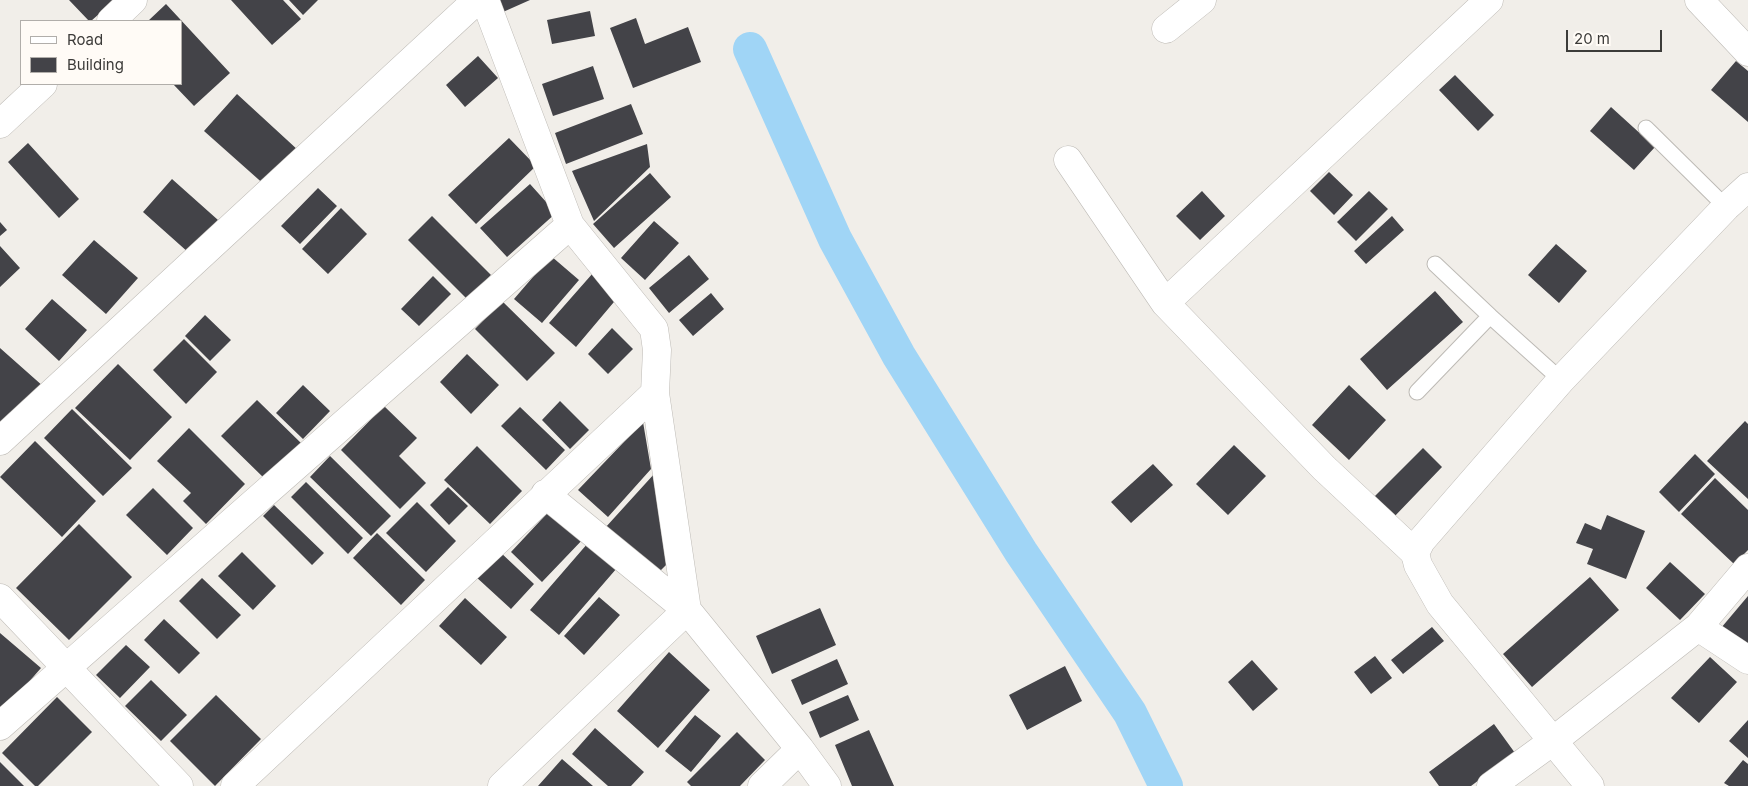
<!DOCTYPE html>
<style>
body{margin:0}
#map{position:relative;width:1748px;height:786px;overflow:hidden;background:#f1eee9;font-family:Inter,sans-serif}
canvas{display:block}
.legend{position:absolute;left:20px;top:20px;width:162px;height:65px;box-sizing:border-box;background:#fffbf6;border:1px solid #b1aeaa;margin:0;padding:6px 9px;list-style:none;font-size:15px;color:#3c3b39}
.legend li{display:flex;align-items:center;gap:10px;height:25px}
.legend b{width:25px;border:1px solid #b1aeaa}
.scale{position:absolute;left:1566px;top:30px;width:96px;height:22px;box-sizing:border-box;border:2px solid #3c3b39;border-top:0;padding-left:6px;font-size:15px;line-height:18px;white-space:nowrap;color:#3c3b39;-webkit-text-stroke:4px #fffbf6;paint-order:stroke}
</style>
<div id="map">
<canvas width="1748" height="786"></canvas>
<ul class="legend">
<li><b style="height:6px;background:#fff"></b>Road</li>
<li><b style="height:14px;background:#434348"></b>Building</li>
</ul>
<div class="scale">20 m</div>
</div>
<script>
const c = document.querySelector('canvas').getContext('2d');
c.lineJoin = 'round';
function stroke(path, color, width, dash) { c.strokeStyle = color; c.lineWidth = width; c.lineCap = dash ? 'butt' : 'round'; c.setLineDash(dash || []); c.stroke(path); }
function fillPath(path, color) { c.fillStyle = color; c.fill(path, 'evenodd'); }
const canal = new Path2D(`
 M 750,49 L 835,239 L 899,356 L 1021,552 L 1130,713 L 1166,786`);
const building = new Path2D(`
 M 69,0 L 115,0 L 91,21 L 89,21 Z
 M 231,0 L 283,0 L 301,19 L 272,45 Z
 M 289,0 L 318,0 L 303,15 Z
 M 498,0 L 530,0 L 503,12 Z
 M 166,4 L 230,73 L 194,106 L 173,84 L 181,84 L 181,21 L 148,21 Z
 M 590,11 L 595,36 L 552,44 L 547,20 Z
 M 636,18 L 645,44 L 688,27 L 701,62 L 633,88 L 610,28 Z
 M 478,56 L 498,78 L 465,107 L 446,85 Z
 M 1736,61 L 1748,71 L 1748,122 L 1711,90 Z
 M 593,66 L 604,99 L 553,116 L 542,84 Z
 M 1455,75 L 1494,115 L 1478,131 L 1439,90 Z
 M 237,94 L 299,151 L 267,187 L 204,131 Z
 M 631,104 L 643,134 L 566,164 L 555,133 Z
 M 1611,107 L 1655,147 L 1634,170 L 1590,131 Z
 M 509,138 L 536,166 L 476,224 L 448,195 Z
 M 28,143 L 79,199 L 59,218 L 8,162 Z
 M 647,144 L 650,167 L 594,221 L 572,171 Z
 M 1329,172 L 1353,195 L 1334,215 L 1310,191 Z
 M 650,173 L 671,197 L 614,248 L 593,224 Z
 M 172,179 L 218,220 L 189,253 L 143,212 Z
 M 530,184 L 556,213 L 507,257 L 480,228 Z
 M 318,188 L 337,206 L 300,244 L 281,226 Z
 M 1202,191 L 1225,216 L 1200,240 L 1176,216 Z
 M 1369,191 L 1388,209 L 1356,241 L 1337,222 Z
 M 341,208 L 367,234 L 328,274 L 302,249 Z
 M 432,216 L 491,275 L 468,300 L 408,240 Z
 M 1392,216 L 1404,230 L 1366,264 L 1354,251 Z
 M 654,221 L 679,243 L 645,280 L 621,258 Z
 M 0,222 L 7,230 L 0,236 Z
 M 94,240 L 138,278 L 106,314 L 62,275 Z
 M 1556,244 L 1587,271 L 1559,303 L 1528,275 Z
 M 0,246 L 20,268 L 0,287 Z
 M 689,255 L 709,279 L 669,313 L 649,288 Z
 M 551,256 L 579,280 L 542,323 L 514,299 Z
 M 593,273 L 619,296 L 576,347 L 549,323 Z
 M 433,276 L 451,294 L 419,326 L 401,309 Z
 M 1435,291 L 1463,322 L 1387,390 L 1360,359 Z
 M 711,293 L 724,309 L 693,336 L 679,320 Z
 M 52,299 L 87,330 L 59,361 L 25,329 Z
 M 502,301 L 555,353 L 527,381 L 475,329 Z
 M 205,315 L 231,340 L 210,361 L 185,336 Z
 M 612,328 L 633,349 L 608,374 L 588,354 Z
 M 184,339 L 217,372 L 186,404 L 153,370 Z
 M 0,348 L 44,387 L 0,425 Z
 M 467,354 L 499,385 L 471,414 L 440,382 Z
 M 118,364 L 172,417 L 130,460 L 75,408 Z
 M 303,385 L 330,411 L 303,439 L 276,413 Z
 M 1349,385 L 1386,420 L 1349,460 L 1312,425 Z
 M 257,400 L 302,444 L 266,480 L 221,436 Z
 M 560,401 L 589,430 L 570,449 L 542,420 Z
 M 384,406 L 417,438 L 399,456 L 426,483 L 400,509 L 341,450 Z
 M 520,407 L 565,450 L 546,470 L 501,426 Z
 M 72,409 L 132,468 L 103,496 L 44,438 Z
 M 1745,421 L 1748,424 L 1748,499 L 1707,461 Z
 M 643,422 L 651,469 L 608,517 L 578,490 Z
 M 189,428 L 245,484 L 206,524 L 183,501 L 191,493 L 157,461 Z
 M 35,441 L 96,501 L 62,537 L 0,477 Z
 M 1234,445 L 1266,476 L 1228,515 L 1196,484 Z
 M 477,446 L 522,491 L 490,524 L 444,480 Z
 M 1423,448 L 1442,467 L 1393,518 L 1373,498 Z
 M 1695,454 L 1715,474 L 1679,512 L 1659,492 Z
 M 330,456 L 391,516 L 371,536 L 310,477 Z
 M 1153,464 L 1173,485 L 1131,523 L 1111,502 Z
 M 655,473 L 673,558 L 659,572 L 605,528 Z
 M 1715,478 L 1748,510 L 1748,550 L 1734,564 L 1681,514 Z
 M 306,482 L 363,538 L 348,554 L 291,497 Z
 M 448,487 L 468,506 L 449,525 L 430,505 Z
 M 153,488 L 193,528 L 167,555 L 126,515 Z
 M 417,502 L 456,541 L 426,572 L 386,533 Z
 M 274,505 L 324,553 L 312,565 L 263,516 Z
 M 554,506 L 586,536 L 542,582 L 511,552 Z
 M 1607,515 L 1645,531 L 1626,579 L 1587,564 L 1593,549 L 1576,543 L 1585,523 L 1601,530 Z
 M 79,524 L 132,577 L 69,640 L 16,588 Z
 M 377,533 L 425,580 L 401,605 L 353,558 Z
 M 588,543 L 617,568 L 559,635 L 530,610 Z
 M 499,551 L 534,584 L 511,609 L 475,576 Z
 M 242,552 L 276,586 L 253,610 L 218,576 Z
 M 1670,562 L 1705,594 L 1680,620 L 1646,588 Z
 M 1590,577 L 1619,610 L 1532,687 L 1503,654 Z
 M 202,578 L 241,615 L 217,639 L 179,601 Z
 M 1748,596 L 1748,651 L 1721,628 Z
 M 599,597 L 620,615 L 584,655 L 564,636 Z
 M 465,598 L 507,637 L 481,665 L 439,626 Z
 M 820,608 L 836,645 L 772,674 L 756,636 Z
 M 164,619 L 200,653 L 179,674 L 144,640 Z
 M 1432,627 L 1444,641 L 1403,674 L 1391,660 Z
 M 0,633 L 41,668 L 0,715 Z
 M 126,645 L 150,667 L 120,698 L 96,675 Z
 M 669,652 L 710,690 L 658,748 L 617,711 Z
 M 1375,656 L 1392,678 L 1371,694 L 1354,672 Z
 M 1710,657 L 1737,682 L 1699,723 L 1671,698 Z
 M 837,659 L 848,684 L 802,705 L 791,680 Z
 M 1252,660 L 1278,689 L 1253,711 L 1228,682 Z
 M 1065,666 L 1082,701 L 1027,730 L 1009,695 Z
 M 151,680 L 187,715 L 161,741 L 125,706 Z
 M 216,695 L 261,739 L 215,786 L 170,741 Z
 M 848,695 L 859,720 L 820,738 L 809,712 Z
 M 57,697 L 92,732 L 38,786 L 35,786 L 2,753 Z
 M 695,715 L 721,736 L 691,772 L 665,751 Z
 M 1748,720 L 1748,758 L 1729,741 Z
 M 1494,724 L 1515,753 L 1471,786 L 1439,786 L 1429,772 Z
 M 595,728 L 644,772 L 631,786 L 608,786 L 572,754 Z
 M 869,730 L 894,786 L 852,786 L 835,745 Z
 M 737,732 L 765,760 L 740,786 L 691,786 L 687,782 Z
 M 562,759 L 593,786 L 538,786 Z
 M 1743,760 L 1748,764 L 1748,786 L 1729,786 L 1724,783 Z
 M 0,762 L 24,786 L 0,786 Z`);
const service = new Path2D(`
 M 1646,128 L 1726,207
 M 1435,264 L 1490,316
 M 1417,392 L 1490,316 L 1561,380`);
const minor = new Path2D(`
 M 485,0 L 570,225 L 654,329 L 657,350 L 655,393 L 687,610 L 800,749 L 827,786
 M 1699,0 L 1748,52
 M 111,21 L 133,0
 M 1166,29 L 1202,0
 M 0,124 L 43,84
 M 1068,160 L 1165,303 L 1324,468 L 1415,553
 M 1165,303 L 1489,0
 M 0,441 L 477,0
 M 0,598 L 179,786
 M 1698,627 L 1748,660
 M 0,726 L 570,225
 M 235,786 L 655,393
 M 502,786 L 687,610 L 545,494
 M 762,786 L 800,749
 M 1491,786 L 1553,741 L 1698,627 L 1748,568`);
const tertiary = new Path2D(`
 M 1590,786 L 1440,604 L 1418,565 L 1415,553 L 1421,541 L 1561,380 L 1726,207 L 1748,187`);
stroke(canal, '#a0d5f6', 34);
fillPath(building, '#434348');
stroke(service, '#bdbab5', 17);
stroke(minor, '#bdbab5', 29);
stroke(tertiary, '#bdbab5', 29);
stroke(service, '#fff', 15);
stroke(minor, '#fff', 28);
stroke(tertiary, '#fff', 28);
</script>
